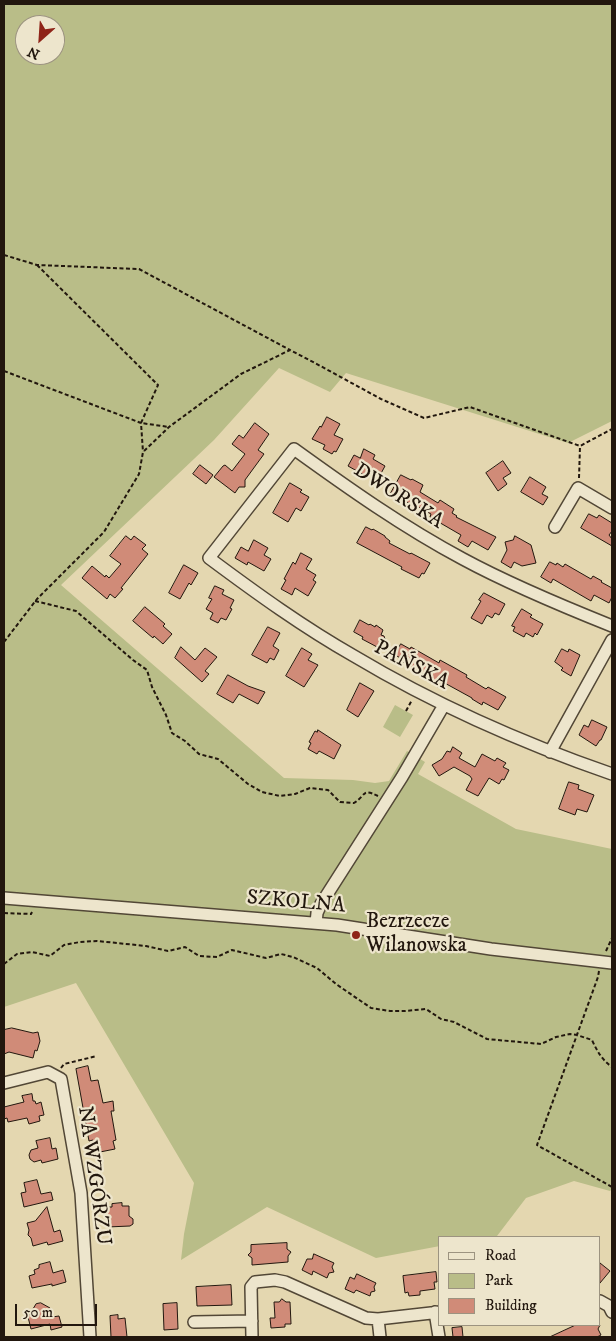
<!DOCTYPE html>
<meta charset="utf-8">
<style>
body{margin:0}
#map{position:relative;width:616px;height:1341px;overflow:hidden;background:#e4d7b0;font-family:"IM FELL DW Pica",serif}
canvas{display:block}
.frame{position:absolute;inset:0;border:5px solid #22170e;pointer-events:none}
.legend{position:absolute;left:438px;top:1236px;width:162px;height:90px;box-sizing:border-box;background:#ede5cc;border:1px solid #9c9380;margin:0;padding:6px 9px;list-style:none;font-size:15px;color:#22170e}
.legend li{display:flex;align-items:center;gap:10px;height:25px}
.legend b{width:25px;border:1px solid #9c9380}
.north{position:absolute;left:15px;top:15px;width:50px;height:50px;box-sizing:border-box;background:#ede5cc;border:1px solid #9c9380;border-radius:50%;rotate:206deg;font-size:14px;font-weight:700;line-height:20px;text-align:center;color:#22170e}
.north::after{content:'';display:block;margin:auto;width:18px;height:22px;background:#8f2418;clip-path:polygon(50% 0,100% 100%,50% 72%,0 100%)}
.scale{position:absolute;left:15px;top:1304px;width:82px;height:22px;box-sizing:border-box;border:2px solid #22170e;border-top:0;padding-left:6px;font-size:15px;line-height:18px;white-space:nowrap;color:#22170e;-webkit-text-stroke:4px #ede5cc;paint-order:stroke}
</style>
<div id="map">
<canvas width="616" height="1341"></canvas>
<div class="frame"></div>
<ul class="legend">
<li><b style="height:6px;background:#ede5cc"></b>Road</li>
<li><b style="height:14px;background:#b9bd88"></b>Park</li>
<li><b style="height:14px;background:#d08b78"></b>Building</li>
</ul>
<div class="north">N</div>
<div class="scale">50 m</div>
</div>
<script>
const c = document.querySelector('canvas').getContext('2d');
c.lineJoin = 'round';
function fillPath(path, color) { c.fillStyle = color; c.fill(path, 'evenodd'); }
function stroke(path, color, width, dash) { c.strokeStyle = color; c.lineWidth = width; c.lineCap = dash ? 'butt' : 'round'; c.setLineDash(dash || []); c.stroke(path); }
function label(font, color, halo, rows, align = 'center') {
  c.font = font + ' "IM FELL DW Pica",serif'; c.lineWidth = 4.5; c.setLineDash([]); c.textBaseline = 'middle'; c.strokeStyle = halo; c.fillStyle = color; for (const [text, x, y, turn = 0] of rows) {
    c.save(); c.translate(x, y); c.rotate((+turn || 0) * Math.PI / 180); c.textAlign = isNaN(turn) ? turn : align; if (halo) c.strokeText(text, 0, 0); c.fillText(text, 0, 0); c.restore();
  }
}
const green = new Path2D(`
 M 4,4 L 612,4 L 612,421 L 568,443 L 346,373 L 330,392 L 279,368 L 214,440 L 61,585 L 284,778 L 353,780 L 375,783 L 389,781 L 407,751 L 425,762 L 418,774 L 516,829 L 612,849 L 612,1189 L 610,1191 L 574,1181 L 526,1198 L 497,1236 L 491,1237 L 440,1237 L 440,1246 L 376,1258 L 267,1207 L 181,1260 L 184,1234 L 194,1183 L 76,983 L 4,1007 ZM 25,25 L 55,25 L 55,55 L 25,55 Z
 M 395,705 L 413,715 L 400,737 L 383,727 Z`);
const building = new Path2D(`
 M 327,417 L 340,424 L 334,435 L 343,439 L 336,452 L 334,451 L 332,454 L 323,449 L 325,445 L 312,439 L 320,426 L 321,427 Z
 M 255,423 L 269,434 L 258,450 L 264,454 L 245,480 L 245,487 L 239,487 L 235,493 L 214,477 L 223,466 L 225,465 L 232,471 L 245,454 L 232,444 L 239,435 L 243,438 Z
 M 364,449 L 375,455 L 373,459 L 385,466 L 378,479 L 367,473 L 366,476 L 348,466 L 354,455 L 360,458 Z
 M 503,461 L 511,473 L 503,478 L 507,484 L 498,491 L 486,473 Z
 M 200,465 L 213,475 L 206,484 L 193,474 Z
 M 401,475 L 411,480 L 412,479 L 423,485 L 420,492 L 438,503 L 440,500 L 454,509 L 452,513 L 457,516 L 456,517 L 496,537 L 488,550 L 472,541 L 468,547 L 458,541 L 461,535 L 430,517 L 431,514 L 413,504 L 412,505 L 391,493 Z
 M 530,477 L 546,487 L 542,494 L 548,497 L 543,505 L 521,492 Z
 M 290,483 L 302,490 L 300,492 L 309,497 L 301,511 L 296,508 L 288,522 L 273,513 Z
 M 589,514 L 597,518 L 599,515 L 612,523 L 612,531 L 609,535 L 612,539 L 612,546 L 581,528 Z
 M 366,527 L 372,530 L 373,529 L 385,536 L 385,537 L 390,541 L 389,543 L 410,554 L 411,553 L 430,563 L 424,574 L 422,573 L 419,578 L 401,569 L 402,567 L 357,543 Z
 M 126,536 L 131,540 L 134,536 L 146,545 L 142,549 L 148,554 L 121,588 L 123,589 L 115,598 L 110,594 L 107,599 L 82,578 L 92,566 L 105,577 L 106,575 L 109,578 L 121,564 L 110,556 Z
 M 515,536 L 531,545 L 536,563 L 522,566 L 514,562 L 511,568 L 501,562 L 507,550 L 505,542 L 513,540 Z
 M 254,540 L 268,548 L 264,555 L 271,559 L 264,571 L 248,562 L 247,565 L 235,558 L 241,547 L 248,551 Z
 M 301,553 L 312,559 L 306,569 L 316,575 L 313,580 L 316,582 L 308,596 L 295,588 L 292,595 L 281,589 L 286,580 L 284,579 L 293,562 L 295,564 Z
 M 550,562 L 556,565 L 557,563 L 563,567 L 565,564 L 591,579 L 593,576 L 602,581 L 601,582 L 612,588 L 612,597 L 609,603 L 594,595 L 591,601 L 553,579 L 551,583 L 541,577 Z
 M 184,565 L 198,573 L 191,585 L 189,583 L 180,599 L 169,593 Z
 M 215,586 L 224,590 L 222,594 L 234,600 L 230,608 L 232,609 L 226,620 L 221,618 L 218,623 L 210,619 L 213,613 L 206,609 L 212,599 L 209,598 Z
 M 484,593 L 505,604 L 499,615 L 495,613 L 492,618 L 487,615 L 482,624 L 471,618 L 481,601 L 479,600 Z
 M 145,607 L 165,624 L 163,626 L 172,634 L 163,644 L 154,636 L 153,638 L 133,621 Z
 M 522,609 L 532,615 L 530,617 L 543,624 L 537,635 L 535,633 L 533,637 L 526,633 L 524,637 L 513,631 L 515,627 L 512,626 Z
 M 360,620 L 369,625 L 370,624 L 375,627 L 376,625 L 383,630 L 381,635 L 384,636 L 386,642 L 382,644 L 379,648 L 362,639 L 363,637 L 354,632 Z
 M 268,627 L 280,633 L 273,646 L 279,650 L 274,660 L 270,658 L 267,663 L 252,655 Z
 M 401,644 L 410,649 L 411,647 L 439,663 L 440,660 L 467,675 L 466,677 L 486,689 L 488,687 L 506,697 L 498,710 L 483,702 L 482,705 L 472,699 L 472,698 L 441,681 L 438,687 L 428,681 L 430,678 L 403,662 L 404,660 L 395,655 Z
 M 181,647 L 195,660 L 205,648 L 217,657 L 205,671 L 209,674 L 202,682 L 175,658 Z
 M 302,648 L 312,654 L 308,660 L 318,665 L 304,687 L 286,676 Z
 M 562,649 L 568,652 L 569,649 L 580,655 L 571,676 L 561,670 L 563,668 L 555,662 Z
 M 228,675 L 248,686 L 265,692 L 258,704 L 239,694 L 233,703 L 217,694 Z
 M 360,683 L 374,691 L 358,717 L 347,710 Z
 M 592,720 L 607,727 L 601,740 L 600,740 L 596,746 L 579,735 L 584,725 L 588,727 Z
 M 318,730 L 341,745 L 334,759 L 319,751 L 317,754 L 308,749 L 311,743 L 309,742 L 315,731 L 317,732 Z
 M 453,747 L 462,753 L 459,758 L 475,767 L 482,754 L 495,761 L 497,758 L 506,763 L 503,767 L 509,770 L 504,780 L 502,779 L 499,784 L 489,778 L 478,796 L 466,790 L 472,779 L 470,776 L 454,767 L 439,776 L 432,765 L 442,759 L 447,751 L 450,752 Z
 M 569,782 L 579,785 L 578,789 L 594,795 L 587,812 L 577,809 L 575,815 L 559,809 Z
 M 12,1028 L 33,1033 L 38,1032 L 40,1041 L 37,1051 L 35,1050 L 33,1058 L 9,1052 L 4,1054 L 4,1030 Z
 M 88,1066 L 91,1081 L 98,1080 L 103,1103 L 113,1101 L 114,1111 L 111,1111 L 116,1140 L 113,1141 L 115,1149 L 95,1153 L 93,1140 L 89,1141 L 76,1069 Z
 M 32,1094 L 33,1101 L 35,1101 L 36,1104 L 41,1102 L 44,1115 L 39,1116 L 40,1121 L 29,1124 L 27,1118 L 8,1122 L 7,1118 L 4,1119 L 4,1107 L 24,1102 L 22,1096 Z
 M 50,1138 L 52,1149 L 56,1148 L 58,1159 L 42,1163 L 41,1160 L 34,1162 L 30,1159 L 29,1155 L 31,1150 L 38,1148 L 36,1141 Z
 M 37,1180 L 41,1194 L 51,1192 L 53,1200 L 24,1207 L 21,1193 L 26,1192 L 24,1183 Z
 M 122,1203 L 122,1206 L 129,1206 L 129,1216 L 133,1219 L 133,1224 L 130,1226 L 107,1227 L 106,1207 L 112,1207 L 112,1204 Z
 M 47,1207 L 54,1232 L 60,1230 L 63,1241 L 48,1245 L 47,1242 L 33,1246 L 31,1238 L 28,1235 L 29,1230 L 27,1223 L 35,1221 Z
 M 287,1243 L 287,1249 L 291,1252 L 288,1256 L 288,1262 L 252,1265 L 252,1258 L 248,1255 L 251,1252 L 251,1245 Z
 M 314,1254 L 334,1263 L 332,1267 L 334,1272 L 329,1273 L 327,1278 L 313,1271 L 312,1275 L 302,1270 L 307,1259 L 312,1259 Z
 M 50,1262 L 53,1273 L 63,1270 L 66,1282 L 52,1286 L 52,1284 L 32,1288 L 29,1276 L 35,1274 L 34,1270 L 39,1268 L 39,1265 Z
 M 600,1263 L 610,1271 L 600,1283 Z
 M 436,1272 L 437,1282 L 434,1282 L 435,1289 L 420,1291 L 420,1295 L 409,1296 L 408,1292 L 405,1293 L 403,1276 Z
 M 357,1274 L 376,1283 L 374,1287 L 375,1291 L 371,1292 L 370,1296 L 356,1290 L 354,1293 L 345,1289 L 350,1277 L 354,1279 Z
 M 231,1285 L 232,1305 L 197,1306 L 196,1287 Z
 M 282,1299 L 286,1302 L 290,1302 L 291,1324 L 285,1324 L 285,1327 L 271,1328 L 270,1318 L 275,1318 L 274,1302 L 279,1302 Z
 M 41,1303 L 50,1308 L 52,1317 L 59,1316 L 62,1327 L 51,1330 L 50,1324 L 31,1329 L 28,1317 L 36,1304 Z
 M 177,1303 L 178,1329 L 164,1330 L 163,1304 Z
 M 118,1315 L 118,1319 L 125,1318 L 127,1337 L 111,1337 L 110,1316 Z
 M 576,1325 L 600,1325 L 598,1329 L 601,1335 L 597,1337 L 550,1337 Z
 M 462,1327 L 463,1337 L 453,1337 L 452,1328 Z`);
const path = new Path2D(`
 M 4,255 L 37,265 L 139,269 L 290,350
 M 37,265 L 158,385 L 141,423 L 169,427
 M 4,371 L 141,423 L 143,452
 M 579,478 L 580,446
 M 35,601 L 76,611 L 133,660 L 147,670 L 152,687 L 166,715 L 172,733 L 185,741 L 199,754 L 218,759 L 248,784 L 262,792 L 280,796 L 295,794 L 310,788 L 328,790 L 340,802 L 354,803 C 367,795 361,788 378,796
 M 4,642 L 37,599 L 104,532 L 139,474 L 143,452 L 169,427 L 241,374 L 290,350 L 315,363 L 381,399 L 424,418 L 470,407 L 580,446 L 612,429
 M 406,711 L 412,700
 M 4,913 L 31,914 L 32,912
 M 606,951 L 612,938
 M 4,964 L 17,954 L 32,952 L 50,956 L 64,945 L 80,942 L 97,941 L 146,946 L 168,951 L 185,947 L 199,956 L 217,957 L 232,950 L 266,958 L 281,954 L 293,957 L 317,968 L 336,984 L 371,1008 L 390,1011 L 405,1011 L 426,1009 L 441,1019 L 454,1022 L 487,1039 L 541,1044 L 556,1037 L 570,1034 L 577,1035 L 592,1040 C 597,1051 602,1060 612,1067
 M 599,971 L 598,977 L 537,1145 L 612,1187
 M 61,1068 L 64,1064 L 97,1056`);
const minor = new Path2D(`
 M 555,527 L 578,488 L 612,508
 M 612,626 C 562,606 511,585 463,559 C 403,527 348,488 294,449 L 209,558 C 256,593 303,627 354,656 C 436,705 522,743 612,774
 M 550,752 L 612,640
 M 4,898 L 337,925 L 491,949 L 612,963
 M 316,923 L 317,913 L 321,904 L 402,777 L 444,705
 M 4,1083 L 48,1072 L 61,1079 L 81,1193 L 90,1337
 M 600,1301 L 609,1306 L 612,1312
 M 435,1312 L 439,1337
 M 378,1319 L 380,1337
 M 194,1322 L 252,1321
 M 252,1337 L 251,1287 L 255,1282 L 275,1280 L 285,1282 L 366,1318 L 378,1319 L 440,1312`);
const markers = [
 [356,935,5,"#8f2418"]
];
const streetNames = [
 ["DWORSKA",398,497,33],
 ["PAŃSKA",411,666,28],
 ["SZKOLNA",296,903,5],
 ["NA WZGÓRZU",93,1176,82]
];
const poiNames = [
 ["Bezrzecze",366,923],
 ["Wilanowska",366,947]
];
fillPath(green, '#b9bd88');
fillPath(building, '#d08b78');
stroke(building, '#22170e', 1);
stroke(minor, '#524736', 14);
stroke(path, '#22170e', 2, [4, 2.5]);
stroke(minor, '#ede5cc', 11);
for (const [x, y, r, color] of markers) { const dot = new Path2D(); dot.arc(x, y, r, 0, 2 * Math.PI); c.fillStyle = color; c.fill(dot); stroke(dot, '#ede5cc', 2); }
label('21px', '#22170e', '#ede5cc', streetNames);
label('21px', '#22170e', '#ede5cc', poiNames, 'left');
</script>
